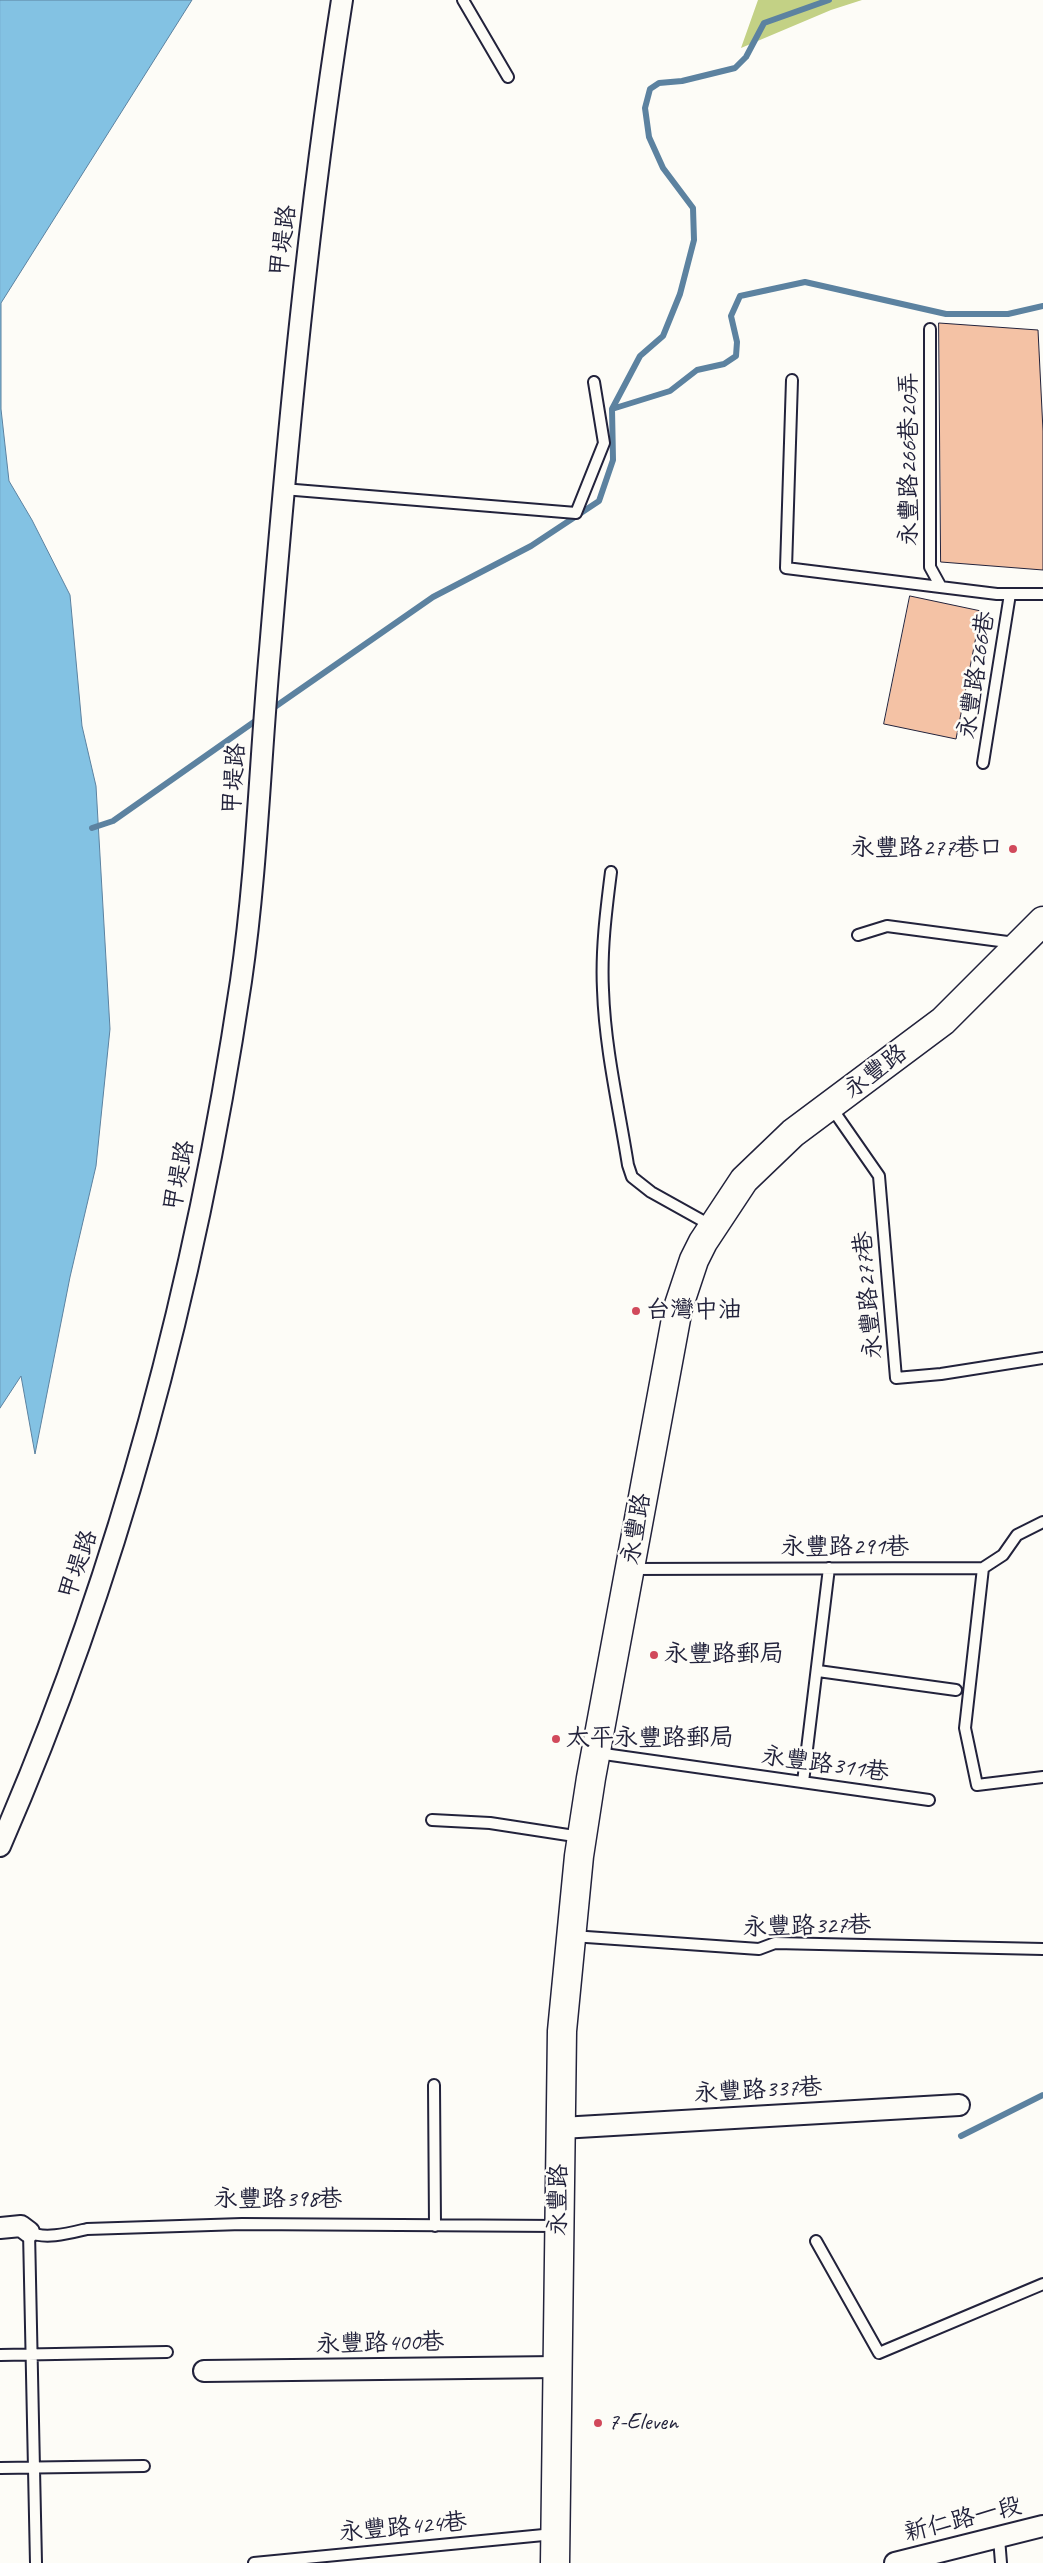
<!DOCTYPE html>
<meta charset="utf-8">
<style>
body{margin:0}
canvas{display:block;background:#fdfcf7}
</style>
<canvas width="1043" height="2563"></canvas>
<script>
const c = document.querySelector('canvas').getContext('2d');
c.lineJoin = 'round';
function fillPath(path, color) { c.fillStyle = color; c.fill(path, 'evenodd'); }
function stroke(path, color, width, dash) { c.strokeStyle = color; c.lineWidth = width; c.lineCap = dash ? 'butt' : 'round'; c.setLineDash(dash || []); c.stroke(path); }
function label(font, color, halo, rows, align = 'center') {
  c.font = font + ' Caveat,"LXGW WenKai TC",sans-serif'; c.lineWidth = 5; c.setLineDash([]); c.textBaseline = 'middle'; c.strokeStyle = halo; c.fillStyle = color; for (const [text, x, y, turn = 0] of rows) {
    c.save(); c.translate(x, y); c.rotate((+turn || 0) * Math.PI / 180); c.textAlign = isNaN(turn) ? turn : align; if (halo) c.strokeText(text, 0, 0); c.fillText(text, 0, 0); c.restore();
  }
}
const green = new Path2D(`
 M 758,0 L 862,0 L 831,10 L 741,48 Z`);
const water = new Path2D(`
 M 0,0 L 192,0 L 1,303 L 1,409 L 9,481 L 32,520 L 70,595 L 82,726 L 96,786 L 110,1029 L 96,1166 L 70,1277 L 35,1454 L 21,1376 L 0,1408 Z`);
const stream = new Path2D(`
 M 612,409 L 670,391 L 697,370 L 724,364 L 736,356 L 737,342 L 731,316 L 740,296 L 805,282 L 946,314 L 1008,314 L 1043,306
 M 269,711 L 433,597 L 531,546 L 599,501 L 613,460 L 612,409 L 640,356 L 663,336 L 680,294 L 694,240 L 693,208 L 663,168 L 649,137 L 645,108 L 650,89 L 659,83 L 682,81 L 735,68 L 746,57 L 764,23 L 829,0
 M 92,828 L 113,821 L 261,717
 M 961,2136 L 1043,2095`);
const building = new Path2D(`
 M 939,323 L 1038,330 L 1043,431 L 1043,570 L 941,562 Z
 M 910,596 L 981,611 L 956,739 L 884,724 Z`);
const lane = new Path2D(`
 M 463,0 L 508,77
 M 930,329 L 930,567 L 941,587
 M 792,380 L 786,568 L 997,594 L 1043,594
 M 283,489 L 576,513 L 604,443 L 594,382
 M 983,763 L 1010,594
 M 611,872 C 606,911 601,951 603,990 C 605,1049 619,1108 628,1165 L 632,1177 L 651,1192 L 712,1226
 M 858,935 L 887,926 L 1015,943
 M 831,1107 L 879,1176 L 896,1378 L 941,1374 L 1043,1358
 M 983,1568 L 965,1728 L 977,1785 L 1043,1777
 M 630,1569 L 983,1568 L 1003,1555 L 1017,1535 L 1043,1522
 M 818,1671 L 956,1690
 M 597,1753 L 929,1800
 M 803,1782 L 829,1568
 M 432,1820 L 490,1823 L 581,1837
 M 572,1936 L 759,1949 L 775,1943 L 1043,1949
 M 434,2085 L 435,2226
 M 816,2241 L 879,2353 L 1043,2284
 M 0,2355 L 167,2352
 M 0,2468 L 144,2466
 M 999,2538 L 1001,2563
 M 36,2563 L 29,2232 C 45,2240 70,2233 87,2229 L 242,2224 L 558,2226
 M 254,2563 L 554,2534`);
const street = new Path2D(`
 M 0,1846 C 120,1571 197,1277 241,981 C 257,871 260,760 270,650 C 288,433 308,216 342,0
 M 561,2128 L 959,2105
 M 0,2228 L 21,2226 L 29,2232
 M 204,2371 L 557,2367
 M 895,2563 L 1043,2526`);
const secondary = new Path2D(`
 M 555,2563 L 562,2031 L 579,1856 L 591,1778 L 678,1308 L 694,1260 L 703,1242 L 744,1180 L 793,1133 L 943,1021 L 1043,921`);
const markers = [
 [1013,849,5,"#d1495b"],
 [636,1311,5,"#d1495b"],
 [654,1655,5,"#d1495b"],
 [556,1739,5,"#d1495b"],
 [598,2423,5,"#d1495b"]
];
const streetNames = [
 ["甲堤路",284,241,-83],
 ["永豐路266巷20弄",910,459,-90],
 ["永豐路266巷",977,675,-81],
 ["甲堤路",235,779,-86],
 ["永豐路",876,1072,-37],
 ["甲堤路",180,1176,-79],
 ["永豐路277巷",869,1295,-95],
 ["永豐路",637,1529,-80],
 ["永豐路291巷",845,1548],
 ["甲堤路",79,1565,-71],
 ["永豐路311巷",825,1765,8],
 ["永豐路327巷",807,1927,-1],
 ["永豐路337巷",758,2091,-3],
 ["永豐路398巷",278,2200],
 ["永豐路",559,2200,-89],
 ["永豐路400巷",380,2344,-1],
 ["新仁路一段",963,2520,-14],
 ["永豐路424巷",403,2528,-5]
];
const poiNames = [
 ["永豐路277巷口",1003,849,"right"],
 ["台灣中油",646,1311],
 ["永豐路郵局",664,1655],
 ["太平永豐路郵局",566,1739],
 ["7-Eleven",608,2423]
];
fillPath(green, '#c3d185');
fillPath(water, '#83c2e3');
stroke(water, '#5c82a0', 1);
stroke(stream, '#5c82a0', 6);
fillPath(building, '#f4c2a5');
stroke(building, '#22223b', 1);
stroke(lane, '#22223b', 14);
stroke(street, '#22223b', 24);
stroke(secondary, '#22223b', 31);
stroke(lane, '#fdfcf7', 10);
stroke(street, '#fdfcf7', 20);
stroke(secondary, '#fdfcf7', 28);
for (const [x, y, r, color] of markers) { const dot = new Path2D(); dot.arc(x, y, r, 0, 2 * Math.PI); c.fillStyle = color; c.fill(dot); stroke(dot, '#fdfcf7', 2); }
label('24px', '#22223b', '#fdfcf7', streetNames);
label('24px', '#22223b', '#fdfcf7', poiNames, 'left');
</script>
